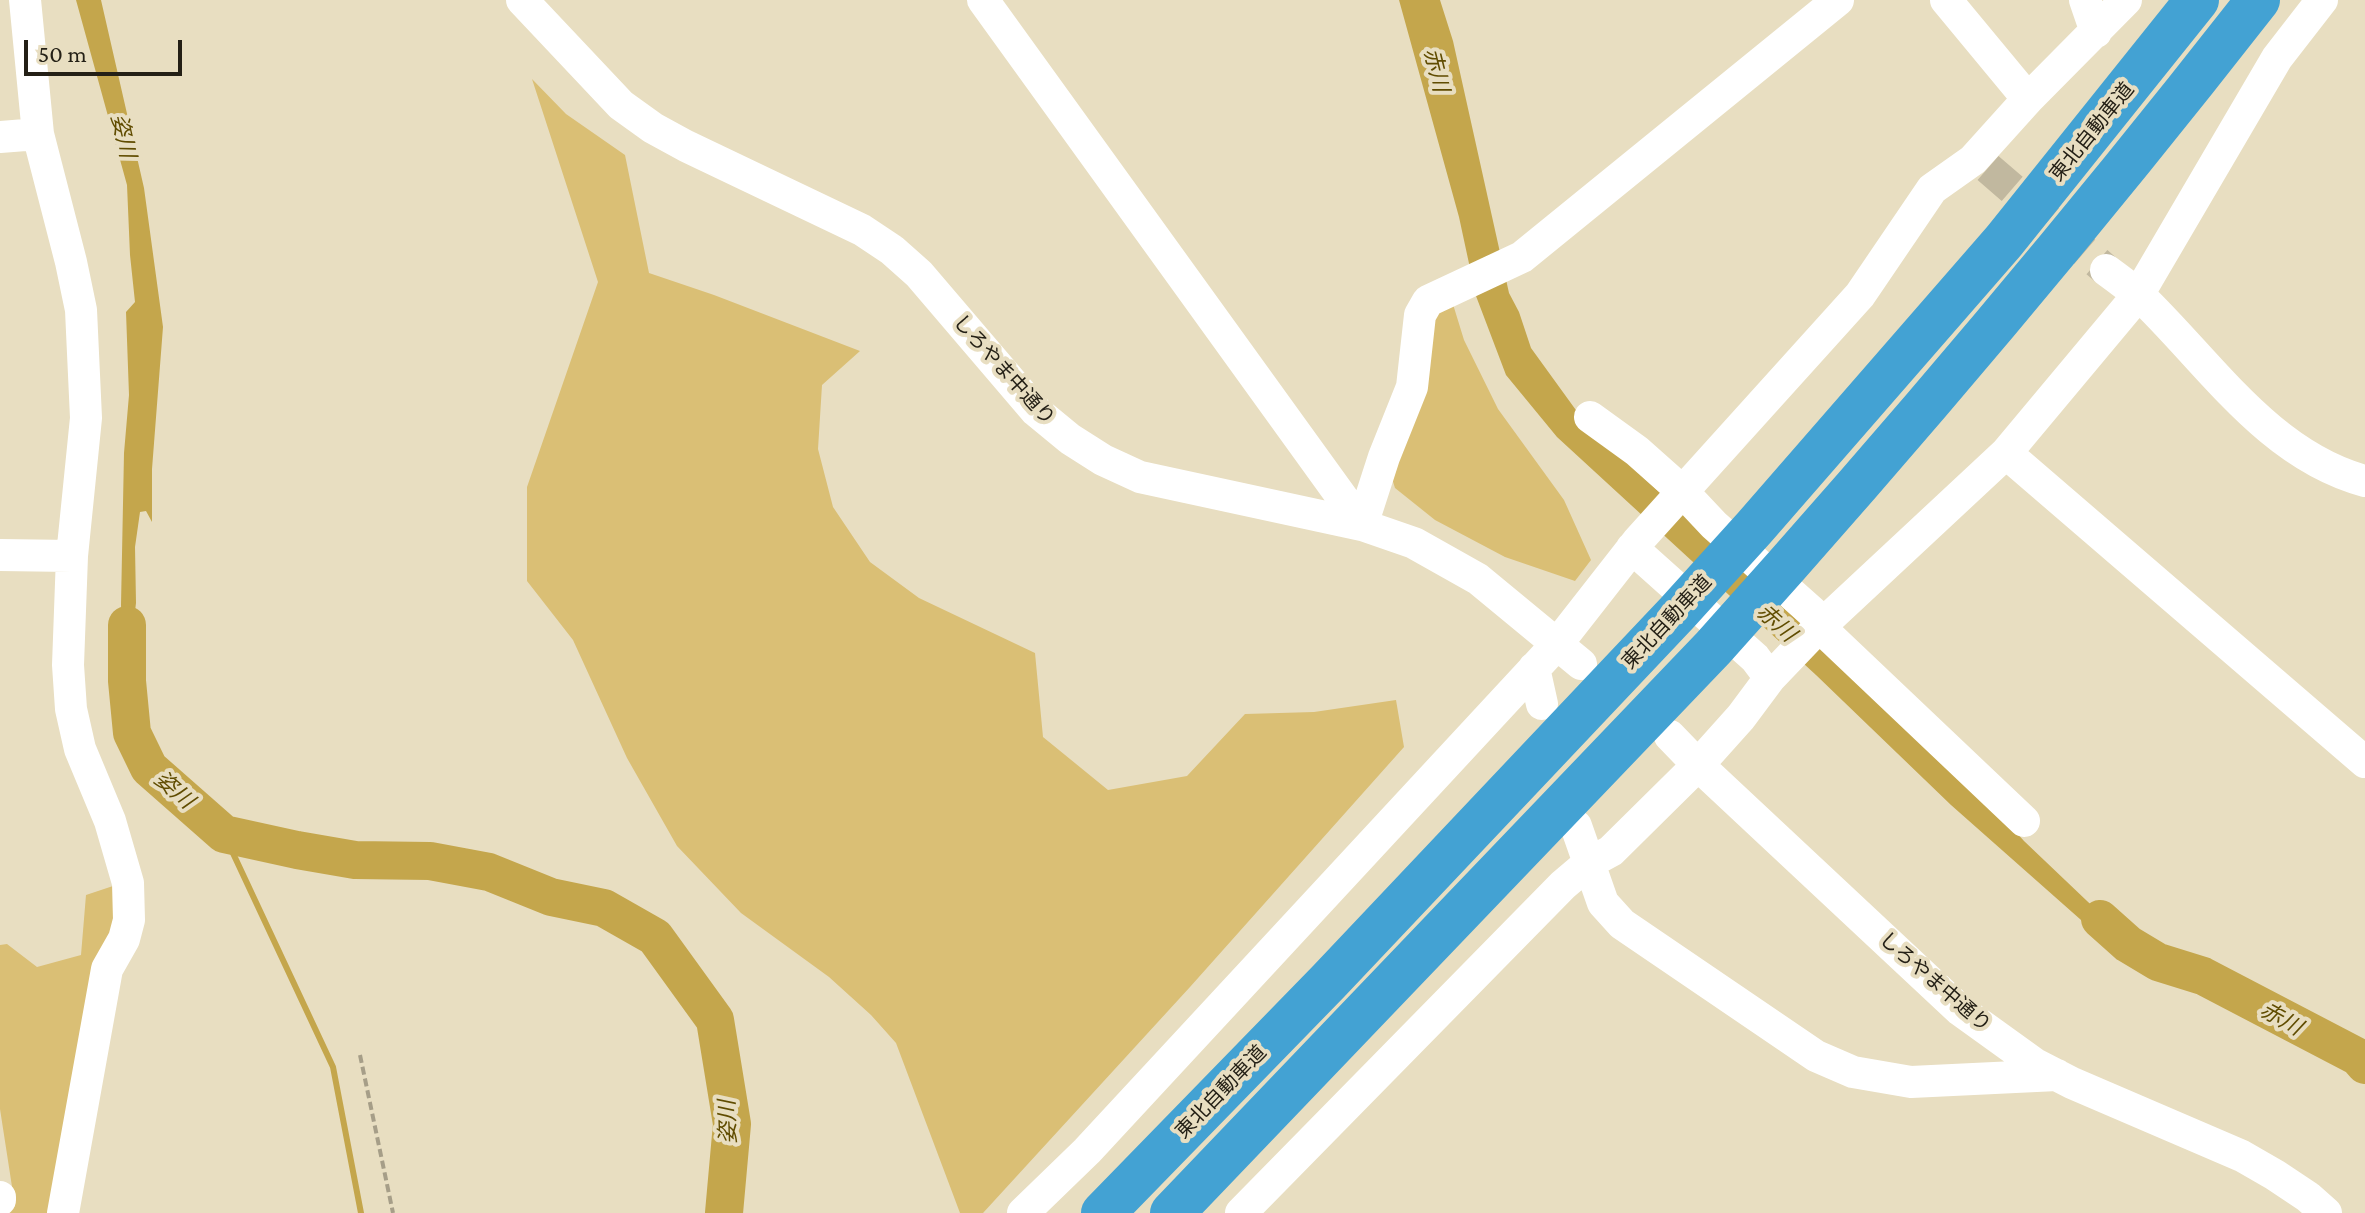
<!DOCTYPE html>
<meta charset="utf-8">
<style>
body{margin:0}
#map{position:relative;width:2365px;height:1213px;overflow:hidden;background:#e8dec1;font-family:"Crimson Pro",serif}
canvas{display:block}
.scale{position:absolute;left:24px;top:40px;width:158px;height:36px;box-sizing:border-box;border:4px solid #242016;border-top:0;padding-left:10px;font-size:24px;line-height:28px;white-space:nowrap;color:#242016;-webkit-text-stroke:6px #e8dec1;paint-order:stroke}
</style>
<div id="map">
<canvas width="2365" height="1213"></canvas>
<div class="scale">50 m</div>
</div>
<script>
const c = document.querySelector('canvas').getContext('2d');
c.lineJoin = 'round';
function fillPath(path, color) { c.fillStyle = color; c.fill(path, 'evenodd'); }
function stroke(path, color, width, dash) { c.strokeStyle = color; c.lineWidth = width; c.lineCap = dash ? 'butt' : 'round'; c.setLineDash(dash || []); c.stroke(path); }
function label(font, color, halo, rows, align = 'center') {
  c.font = font + ' "Crimson Pro","Noto Sans JP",serif'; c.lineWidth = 8; c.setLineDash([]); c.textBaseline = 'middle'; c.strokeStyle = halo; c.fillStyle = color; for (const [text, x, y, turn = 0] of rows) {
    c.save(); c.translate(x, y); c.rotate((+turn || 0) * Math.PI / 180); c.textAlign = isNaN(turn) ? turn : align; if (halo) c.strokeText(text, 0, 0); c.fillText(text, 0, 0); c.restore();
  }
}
const green = new Path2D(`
 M 532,79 L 566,114 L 625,155 L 649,273 L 714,295 L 860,351 L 822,385 L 818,449 L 833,507 L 870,562 L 919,598 L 1035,653 L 1043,737 L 1108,790 L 1187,776 L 1245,714 L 1314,712 L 1396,700 L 1404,747 L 1190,987 L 983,1213 L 960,1213 L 896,1043 L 871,1015 L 829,977 L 741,913 L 677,846 L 627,758 L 573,640 L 527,581 L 527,487 L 598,282 Z
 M 1452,301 L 1464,340 L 1498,409 L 1564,500 L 1591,560 L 1575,581 L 1505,557 L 1435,520 L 1395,488 L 1389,469 L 1428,319 Z
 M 113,886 L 116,919 L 51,1213 L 5,1213 L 15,1206 L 0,1109 L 0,945 L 7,944 L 37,967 L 81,955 L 86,895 Z`);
const water = new Path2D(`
 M 76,0 L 101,0 L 144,188 L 163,327 L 152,469 L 152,522 L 146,511 L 140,512 L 135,547 L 136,603 L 125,694 L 121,605 L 124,453 L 129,395 L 126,312 L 135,302 L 130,255 L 127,185 Z
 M 1399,0 L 1440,0 L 1453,41 L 1509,293 L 1519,312 L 1531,348 L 1586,424 L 1970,781 L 2024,841 L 2149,960 L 2098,935 L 1951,805 L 1816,675 L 1557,437 L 1506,375 L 1476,296 L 1459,217 Z`);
const stream = new Path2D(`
 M 224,834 L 333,1067 L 361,1213`);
const river = new Path2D(`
 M 127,625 L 127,681 L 132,733 L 149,768 L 224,834 L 297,850 L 355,860 L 430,861 L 489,872 L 551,897 L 604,908 L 655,937 L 715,1020 L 732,1124 L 724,1213
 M 2100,919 L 2128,944 L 2158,962 L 2203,976 L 2358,1057 L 2365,1065`);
const minorTunnel = new Path2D(`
 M 1988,168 L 2106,270`);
const path = new Path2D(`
 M 360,1055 L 393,1213`);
const minor = new Path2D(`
 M 25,0 L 38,134 L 71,262 L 81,310 L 86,418 L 72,556 L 68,665 L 71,709 L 80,749 L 110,821 L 128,883 L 129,920 L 124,939 L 107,969 L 63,1213
 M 522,0 L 621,105 L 653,128 L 686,146 L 862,230 L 892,250 L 919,274 L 1036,411 L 1070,439 L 1103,460 L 1140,477 L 1362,525 L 1414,543 L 1478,579 L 1581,664
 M 983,0 L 1362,525
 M 1946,0 L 2028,99
 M 2085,0 L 2096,32
 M 0,137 L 38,134
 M 2106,270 C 2117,278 2129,287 2140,296 C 2209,362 2268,455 2365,481
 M 1590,417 L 1637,451 L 1682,491 L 1714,525 L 1812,612 L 1829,636 L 2024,821
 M 2006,453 L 2365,762
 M 1362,525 L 1384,457 L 1412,387 L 1420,315 L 1428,301 L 1522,257 L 1838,0
 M 1632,548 L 1755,658 L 1770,678
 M 0,555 L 72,556
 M 1534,668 L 1542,704
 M 1670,736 L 1698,765 L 1960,1010 L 2035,1064 L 2072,1083 L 2242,1156 L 2275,1175 L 2308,1197 L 2326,1213
 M 1576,826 L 1603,903 L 1622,924 L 1816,1056 L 1853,1072 L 1911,1082 L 2057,1075
 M 0,1197 L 0,1200
 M 1023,1213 L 1087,1151 L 1558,643 L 1637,542 L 1860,295 L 1932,189 L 1973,160 L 2028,99 L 2126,0
 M 1241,1213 L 1563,885 L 1589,863 L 1611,851 L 1698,765 L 1741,717 L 1770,678 L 1813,633 L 2006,453 L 2138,295 L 2277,58 L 2322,0`);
const highway = new Path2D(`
 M 1103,1213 L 1329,981 L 1677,613 L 1754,528 L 2004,241 L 2197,0
 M 1172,1213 L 1713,648 C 1902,438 2084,223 2258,0`);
const streetNames = [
 ["東北自動車道",2092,132,-51],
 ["しろやま中通り",1004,370,48],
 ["東北自動車道",1667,622,-47],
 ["しろやま中通り",1935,982,41],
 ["東北自動車道",1221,1092,-46]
];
const waterNames = [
 ["赤川",1436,70,76],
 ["姿川",123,136,77],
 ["赤川",1776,623,42],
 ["姿川",174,790,41],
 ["赤川",2281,1019,29],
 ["姿川",728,1122,-92]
];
fillPath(green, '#dabf75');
fillPath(water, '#c4a64c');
stroke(stream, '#c4a64c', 6);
stroke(river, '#c4a64c', 38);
stroke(minorTunnel, '#c1b89f', 32, [32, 16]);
stroke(path, '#a69e88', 4, [8, 4]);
stroke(minor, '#fff', 32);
stroke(highway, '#43a2d3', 44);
label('20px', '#242016', '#e8dec1', streetNames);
label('italic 22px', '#604c00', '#e8dec1', waterNames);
</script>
